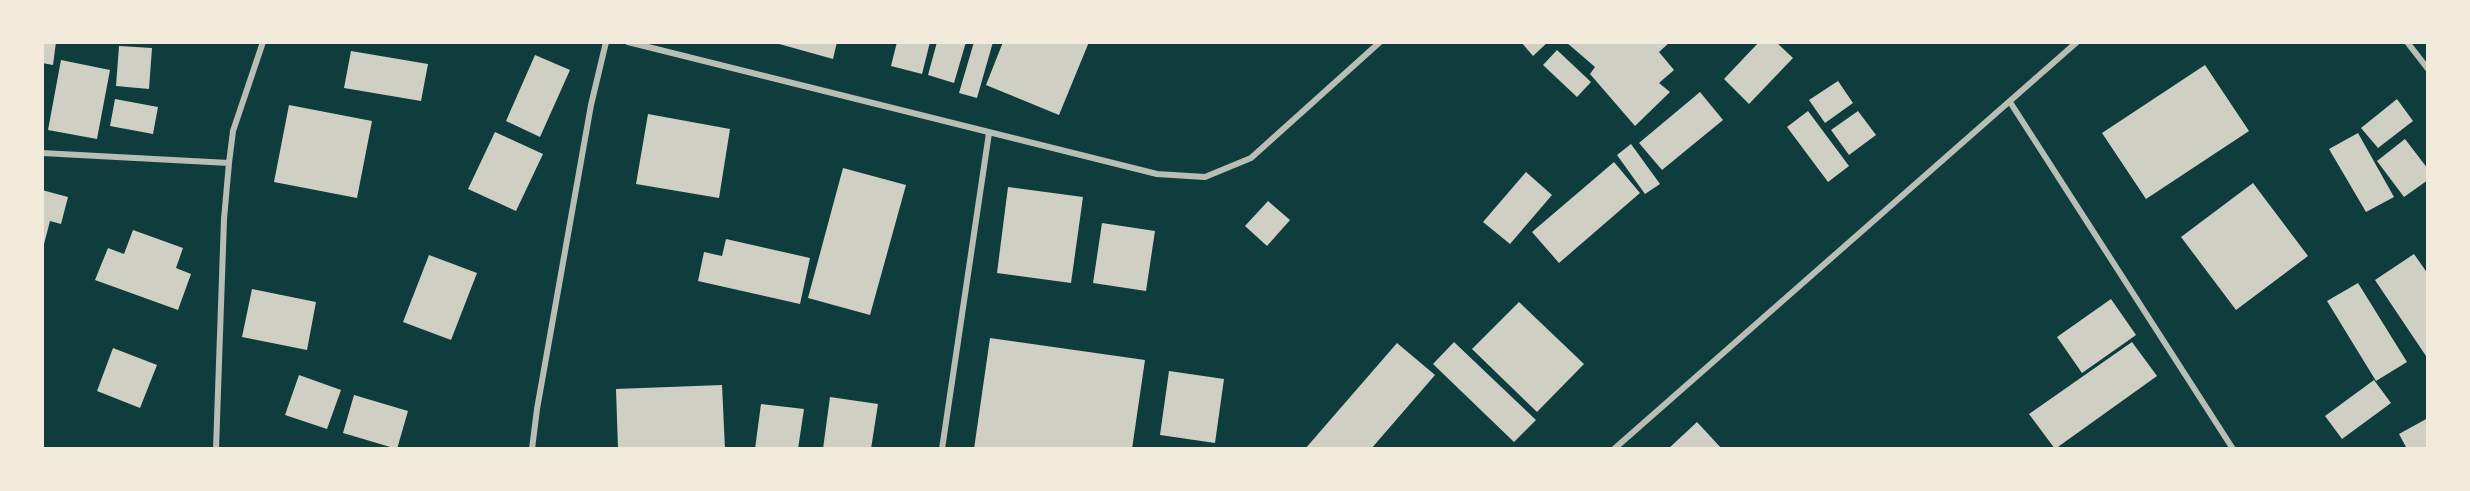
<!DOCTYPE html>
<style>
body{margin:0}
#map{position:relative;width:2470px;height:491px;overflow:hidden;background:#0f3d3e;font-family:"DejaVu Sans",sans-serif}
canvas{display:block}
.frame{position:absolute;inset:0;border:44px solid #f1e9da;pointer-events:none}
</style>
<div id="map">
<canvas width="2470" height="491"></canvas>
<div class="frame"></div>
</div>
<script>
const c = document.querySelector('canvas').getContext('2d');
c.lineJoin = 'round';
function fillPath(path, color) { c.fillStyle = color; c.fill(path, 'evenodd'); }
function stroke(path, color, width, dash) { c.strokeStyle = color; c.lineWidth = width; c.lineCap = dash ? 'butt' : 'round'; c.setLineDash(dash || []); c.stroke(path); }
const building = new Path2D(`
 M 42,42 L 56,42 L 53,65 L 42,63 Z
 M 772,42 L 837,42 L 833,59 Z
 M 897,42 L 930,42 L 922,74 L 891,66 Z
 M 937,42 L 966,42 L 954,83 L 928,75 Z
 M 974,42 L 993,42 L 977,98 L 959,93 Z
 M 1003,42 L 1089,42 L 1059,115 L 986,85 Z
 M 1521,42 L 1548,42 L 1533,56 Z
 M 1566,42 L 1670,42 L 1659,52 L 1674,70 L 1659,83 L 1670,92 L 1635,126 L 1590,74 L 1595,67 Z
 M 1759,42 L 1776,42 L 1793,58 L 1749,104 L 1724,79 Z
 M 119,46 L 152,48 L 149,89 L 116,86 Z
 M 1557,50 L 1591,82 L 1577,97 L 1543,65 Z
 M 351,51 L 428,64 L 421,101 L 344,88 Z
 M 535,55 L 570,70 L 540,137 L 506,121 Z
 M 61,60 L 110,70 L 97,139 L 48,130 Z
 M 2205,65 L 2249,131 L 2146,199 L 2102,133 Z
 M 1838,81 L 1853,103 L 1825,123 L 1809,100 Z
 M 1700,92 L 1723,120 L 1662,170 L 1639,143 Z
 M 115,99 L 158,107 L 153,134 L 110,126 Z
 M 2397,99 L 2413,121 L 2378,148 L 2361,128 Z
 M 289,105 L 372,121 L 357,198 L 274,182 Z
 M 1808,111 L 1849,166 L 1828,182 L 1787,127 Z
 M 1858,111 L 1876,135 L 1849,155 L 1831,130 Z
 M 648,114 L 730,129 L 719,198 L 636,184 Z
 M 495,132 L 543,154 L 516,211 L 468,189 Z
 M 2358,133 L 2394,197 L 2366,212 L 2329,149 Z
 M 2405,139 L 2428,169 L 2428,180 L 2404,197 L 2377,161 Z
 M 1631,144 L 1660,184 L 1645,194 L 1617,155 Z
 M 1614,162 L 1640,193 L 1559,263 L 1532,232 Z
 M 843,168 L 906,185 L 870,315 L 808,298 Z
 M 1526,172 L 1552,195 L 1510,244 L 1483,222 Z
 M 2253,183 L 2308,256 L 2236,310 L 2181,237 Z
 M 1008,187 L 1083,197 L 1071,283 L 997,273 Z
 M 42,190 L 68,197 L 61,224 L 50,221 L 43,248 Z
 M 1268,201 L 1290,220 L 1267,246 L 1245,226 Z
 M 1102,223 L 1155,231 L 1146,291 L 1093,283 Z
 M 133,230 L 183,248 L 176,268 L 191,274 L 178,310 L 95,280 L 108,248 L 124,254 Z
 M 726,239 L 810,258 L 800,304 L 698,281 L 704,252 L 722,256 Z
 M 2414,254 L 2428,274 L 2428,359 L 2375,280 Z
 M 429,255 L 477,273 L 451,340 L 403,322 Z
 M 2358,283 L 2407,362 L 2376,381 L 2327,301 Z
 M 252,289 L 316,302 L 307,350 L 242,337 Z
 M 2111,299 L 2136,335 L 2082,373 L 2057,337 Z
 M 1519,302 L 1584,364 L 1537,412 L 1472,349 Z
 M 990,338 L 1145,360 L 1132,449 L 974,449 Z
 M 1454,342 L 1536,420 L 1514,442 L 1433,364 Z
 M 2132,342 L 2157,376 L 2055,449 L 2029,414 Z
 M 1397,343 L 1435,375 L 1371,449 L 1305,449 Z
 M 113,348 L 157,365 L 140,408 L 97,391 Z
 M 1169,371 L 1224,379 L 1215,443 L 1160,435 Z
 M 299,375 L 341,390 L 327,429 L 285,415 Z
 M 2374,380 L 2391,403 L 2342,439 L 2325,416 Z
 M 722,385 L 725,449 L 618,449 L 616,389 Z
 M 354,395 L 408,411 L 397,449 L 343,433 Z
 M 830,397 L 878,404 L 871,449 L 823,449 Z
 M 761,404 L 804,409 L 798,449 L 755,449 Z
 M 2428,418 L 2428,449 L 2407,449 L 2399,434 Z
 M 1697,422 L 1722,449 L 1668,449 Z`);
const minor = new Path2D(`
 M 628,42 L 1157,174 L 1205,177 L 1251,158 L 1380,42
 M 2407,42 L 2428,69
 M 2010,102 L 2233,449
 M 42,153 L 229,163
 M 216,449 L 224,219 L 229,163 L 233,131 L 263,42
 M 532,449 L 537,409 L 591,105 L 606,42
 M 942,449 L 989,133
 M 1614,449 L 2077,42`);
fillPath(building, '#cfcfc3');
stroke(minor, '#b8beb3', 6);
</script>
